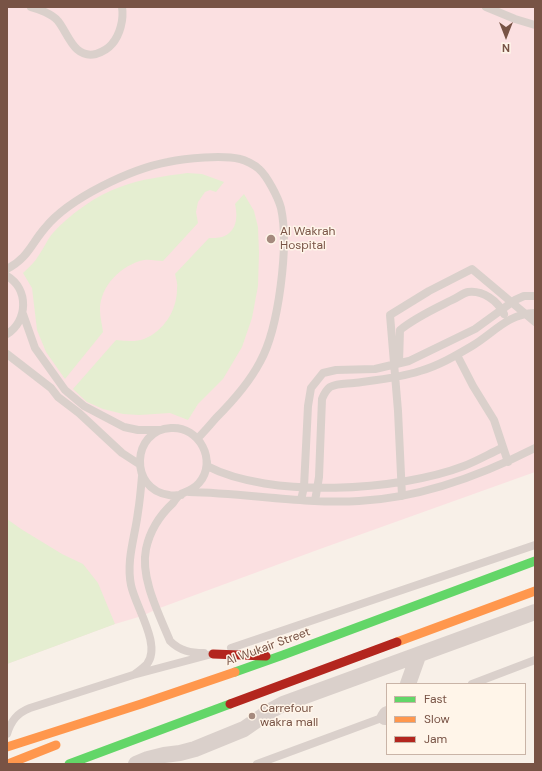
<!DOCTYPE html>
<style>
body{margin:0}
#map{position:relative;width:542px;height:771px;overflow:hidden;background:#f8f0e8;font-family:"DM Sans",sans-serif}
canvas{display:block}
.frame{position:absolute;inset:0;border:8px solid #785345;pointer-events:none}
.legend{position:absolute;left:386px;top:683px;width:140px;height:72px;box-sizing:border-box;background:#fff5e9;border:1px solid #c9b4a7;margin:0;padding:5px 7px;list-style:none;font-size:12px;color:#785345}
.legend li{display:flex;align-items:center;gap:8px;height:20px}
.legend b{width:20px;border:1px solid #c9b4a7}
.north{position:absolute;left:486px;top:16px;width:40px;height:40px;-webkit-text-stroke:3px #fff5e9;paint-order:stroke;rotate:180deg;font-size:11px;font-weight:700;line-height:16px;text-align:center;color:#785345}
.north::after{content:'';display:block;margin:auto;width:14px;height:18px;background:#785345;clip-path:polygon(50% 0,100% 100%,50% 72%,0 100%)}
</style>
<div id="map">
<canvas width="542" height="771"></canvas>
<div class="frame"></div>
<ul class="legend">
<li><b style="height:5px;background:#63d668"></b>Fast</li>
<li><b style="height:5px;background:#ff974d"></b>Slow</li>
<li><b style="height:5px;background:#b3261e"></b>Jam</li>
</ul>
<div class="north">N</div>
</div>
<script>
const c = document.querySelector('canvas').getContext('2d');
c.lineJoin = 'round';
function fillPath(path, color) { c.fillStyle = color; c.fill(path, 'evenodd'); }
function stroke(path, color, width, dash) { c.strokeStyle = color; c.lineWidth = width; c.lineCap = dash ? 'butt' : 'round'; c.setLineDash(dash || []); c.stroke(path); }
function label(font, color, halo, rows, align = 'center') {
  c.font = font + ' "DM Sans",sans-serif'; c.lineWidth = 3; c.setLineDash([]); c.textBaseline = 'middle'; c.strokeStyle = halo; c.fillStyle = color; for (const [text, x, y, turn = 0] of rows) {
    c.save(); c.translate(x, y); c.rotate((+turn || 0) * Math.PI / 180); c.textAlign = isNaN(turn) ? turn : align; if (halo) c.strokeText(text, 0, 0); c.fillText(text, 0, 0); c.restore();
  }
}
const medical = new Path2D(`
 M 7,7 L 535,7 L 535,472 L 320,549 L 157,609 L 142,616 L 115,624 L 7,664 Z`);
const green = new Path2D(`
 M 187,173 L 202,174 L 224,182 L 216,192 L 210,190 L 205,192 L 198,202 L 196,212 L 198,223 L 163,261 C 157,261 150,259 144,260 C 121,265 100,286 100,310 C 100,317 102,324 103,332 L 65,379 L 46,352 L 37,330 L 32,288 L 23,273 C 29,267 35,262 39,255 C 44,248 47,240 52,234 C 70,214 95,196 120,187 C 141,179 165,176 187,173 Z
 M 244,194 L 254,211 L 258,227 L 259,253 L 258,286 L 252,318 L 242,347 L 223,379 L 198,404 L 188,420 L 170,413 L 139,415 L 123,414 L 103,409 L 87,402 L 73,389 L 116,340 C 126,341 136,342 144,339 C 164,331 177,310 177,289 C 178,284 176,279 175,274 L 209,238 C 213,238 218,238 222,237 C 237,232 238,217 235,204 Z
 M 7,519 L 21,529 L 62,554 L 83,564 L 98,583 L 115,624 L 7,664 Z`);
const lane = new Path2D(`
 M 31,7 C 39,9 52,14 58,21 C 69,35 74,59 96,54 C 102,52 108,49 112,44 C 120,35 124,19 122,7
 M 486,7 L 515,19 L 535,25
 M 7,269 C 28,258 31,244 45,228 C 69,198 131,169 168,162 C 186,158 223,155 240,159 C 245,160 255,165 259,169 C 267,176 278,197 281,208 C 289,245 279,328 260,362 C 249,383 233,401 216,418 C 210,425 204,432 198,438
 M 7,276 C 29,289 28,321 7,334
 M 23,314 L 35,348 L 65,390 L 84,406 L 124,427 L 138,430 L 160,430
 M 7,354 L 51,388 L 58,397 L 79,413 L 122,453 L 139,464
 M 457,355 L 473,386 L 494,420 L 508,462
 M 399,363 L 400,330 C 416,317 434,309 452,300 C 457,298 463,293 468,292 C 483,290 498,301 504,314
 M 207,462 L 207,466 C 270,499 399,491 464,466 C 477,461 489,454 502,448
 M 189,492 C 246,493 302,504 359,501 C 421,498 480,476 535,448
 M 181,495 C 177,495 172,496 169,495 C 129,490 131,430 171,428 C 199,426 218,461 199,483 C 194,489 188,491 181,494 C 178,496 175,500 173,503 C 159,516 150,530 146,549 C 140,578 159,614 170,641 C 180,651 191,653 204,653
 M 402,496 L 398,411 L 390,315 L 429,291 L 472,269 L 535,322
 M 301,500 L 304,487 L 308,406 L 311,388 L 323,373 L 336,370 L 375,369 L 409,361 L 475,329 L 515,300 L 524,296 L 535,296
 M 315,501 L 319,477 L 322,399 C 324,394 326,390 330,387 C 338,383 346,384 354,383 C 376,380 399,378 420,371 C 438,366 455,356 472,346 C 494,333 507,314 535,313
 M 231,648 L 535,545
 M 135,674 C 139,671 144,667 147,664 C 162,645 135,606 131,585 C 126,560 135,537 138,512 C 140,500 141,488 142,476
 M 472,684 L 535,660
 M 7,734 C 11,721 17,713 30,708 L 133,675 L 212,654
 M 257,764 L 387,716`);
const street = new Path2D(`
 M 408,684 L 418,656
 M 385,717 L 387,714
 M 136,764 L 148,759 L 164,755 L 180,753 L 195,749 L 244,729 L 270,711 L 283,704 L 535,612`);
const fast = new Path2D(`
 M 235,672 L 283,655 L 535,561
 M 69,764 L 230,704`);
const slow = new Path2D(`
 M 397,642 L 535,591
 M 7,747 L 141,704 L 235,672
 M 8,764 L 56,745`);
const jam = new Path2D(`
 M 213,654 L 266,656
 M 230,704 L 397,642`);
const markers = [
 [271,239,5,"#a58a7e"],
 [252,716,4,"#a58a7e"]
];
const poiNames = [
 ["Al Wakrah",280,232],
 ["Hospital",280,246],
 ["Carrefour",260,709],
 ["wakra mall",260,723]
];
const streetNames = [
 ["Al Wukair Street",268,647,-20]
];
fillPath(medical, '#fbe0e1');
fillPath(green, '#e5eed1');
stroke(lane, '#dad0cb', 8);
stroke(street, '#dad0cb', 16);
stroke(fast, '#63d668', 9);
stroke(slow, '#ff974d', 9);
stroke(jam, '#b3261e', 9);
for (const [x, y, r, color] of markers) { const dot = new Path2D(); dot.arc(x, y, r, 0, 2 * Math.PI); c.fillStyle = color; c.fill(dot); stroke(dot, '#fff5e9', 1.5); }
label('12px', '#785345', '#fff5e9', poiNames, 'left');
label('12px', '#785345', '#fff5e9', streetNames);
</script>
